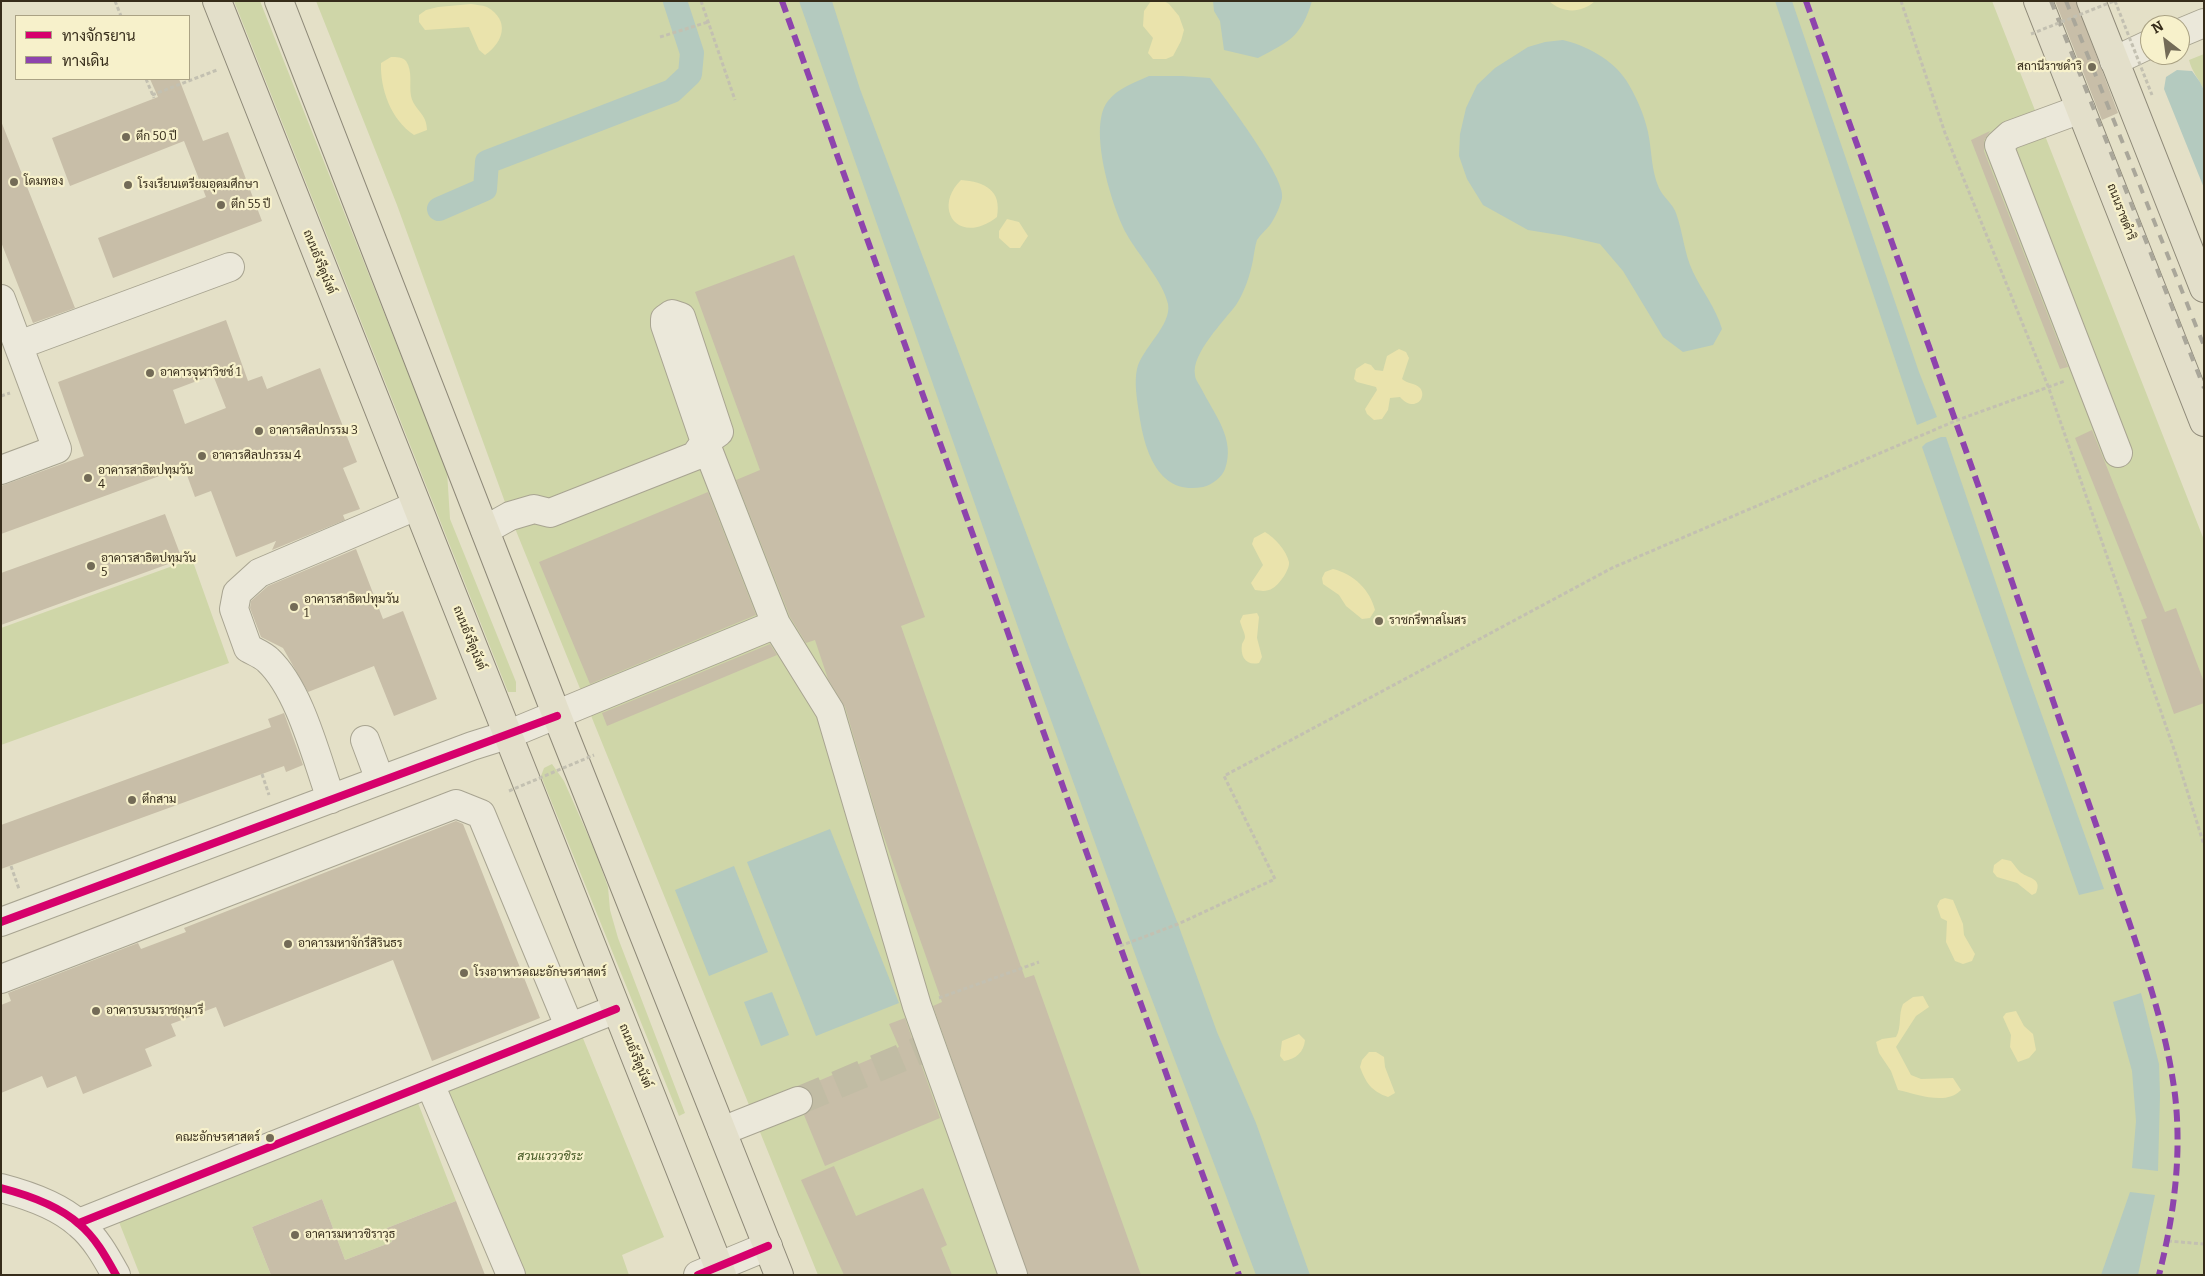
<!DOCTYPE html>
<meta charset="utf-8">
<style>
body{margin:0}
#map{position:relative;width:2205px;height:1276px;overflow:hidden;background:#e4e0c7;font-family:Bitter,Sarabun,serif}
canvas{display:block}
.frame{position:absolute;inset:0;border:2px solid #362c1a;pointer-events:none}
.legend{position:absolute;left:15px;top:15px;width:175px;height:65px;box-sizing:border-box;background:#f7f1cb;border:1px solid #aaa284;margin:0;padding:6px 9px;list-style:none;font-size:15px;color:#362c1a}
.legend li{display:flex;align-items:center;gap:10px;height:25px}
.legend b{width:25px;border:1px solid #aaa284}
.north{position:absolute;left:2140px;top:15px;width:50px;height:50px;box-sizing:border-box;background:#f7f1cb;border:1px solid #aaa284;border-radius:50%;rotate:330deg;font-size:14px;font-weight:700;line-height:20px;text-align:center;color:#362c1a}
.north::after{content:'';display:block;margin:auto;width:18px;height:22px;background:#736b57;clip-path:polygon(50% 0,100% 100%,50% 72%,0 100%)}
</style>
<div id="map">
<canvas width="2205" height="1276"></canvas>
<div class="frame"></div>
<ul class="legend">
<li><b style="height:6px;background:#d6006c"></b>ทางจักรยาน</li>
<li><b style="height:6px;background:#8e44ad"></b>ทางเดิน</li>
</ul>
<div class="north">N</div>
</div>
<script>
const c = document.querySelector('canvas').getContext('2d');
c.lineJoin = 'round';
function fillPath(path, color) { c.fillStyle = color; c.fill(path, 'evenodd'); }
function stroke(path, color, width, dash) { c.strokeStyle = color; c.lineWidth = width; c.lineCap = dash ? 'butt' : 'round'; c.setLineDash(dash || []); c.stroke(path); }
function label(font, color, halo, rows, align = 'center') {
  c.font = font + ' Bitter,Sarabun,serif'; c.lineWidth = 4.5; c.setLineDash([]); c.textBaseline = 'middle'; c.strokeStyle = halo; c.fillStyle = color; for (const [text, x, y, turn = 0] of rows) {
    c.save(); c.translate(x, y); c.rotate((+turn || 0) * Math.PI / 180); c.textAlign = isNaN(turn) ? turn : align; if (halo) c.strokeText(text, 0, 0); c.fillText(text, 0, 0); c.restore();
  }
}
const green = new Path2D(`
 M 234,1 L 260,1 L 447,471 L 450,519 L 516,682 L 516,692 L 508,692 Z
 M 316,1 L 1992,1 L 2204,540 L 2204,1275 L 818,1275 L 510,516 L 397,205 Z
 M 2204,54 L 2204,90 C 2199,79 2192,72 2189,60 Z
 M 192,559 L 229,663 L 1,745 L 1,628 Z
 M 552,764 L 564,781 L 595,851 L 608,887 L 610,910 L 618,938 L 685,1113 L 679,1116 L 541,776 L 544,768 Z
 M 578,1026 L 664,1237 L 622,1255 L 629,1275 L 517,1275 L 437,1085 Z
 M 418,1103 L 456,1201 L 387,1228 L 392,1242 L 345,1260 L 322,1199 L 252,1227 L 271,1275 L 140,1275 L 117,1217 Z`);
const sand = new Path2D(`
 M 1151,1 L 1164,1 L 1169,4 L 1179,16 L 1184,30 L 1181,41 L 1173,56 L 1166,59 L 1153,59 L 1148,53 L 1153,38 L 1143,26 L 1144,11 Z
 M 1549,1 L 1595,1 C 1581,14 1562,13 1549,1 Z
 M 471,4 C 476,5 482,5 487,7 C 510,20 504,42 485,55 L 479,50 L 469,27 L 425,30 L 419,22 L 419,15 L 426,10 L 438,7 Z
 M 391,57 C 396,57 403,57 406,61 C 413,71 409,85 411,96 C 414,110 427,113 427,130 L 414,135 C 391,120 380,89 381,63 Z
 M 961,180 C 985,182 1002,190 997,217 C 958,247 932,208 961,180 Z
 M 1007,219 L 1019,222 L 1028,236 L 1020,248 L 1010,248 L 999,238 L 999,231 Z
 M 1399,349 L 1406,352 L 1409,358 L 1402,379 C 1407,384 1416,383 1420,388 C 1428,398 1414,413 1400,397 L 1390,398 L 1388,410 L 1382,419 L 1374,420 L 1367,414 L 1365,409 L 1377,390 L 1376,387 L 1357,382 L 1354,379 L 1356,369 L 1365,363 L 1371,365 L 1375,370 L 1383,371 L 1387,356 Z
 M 1265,532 C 1275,538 1286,550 1289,562 C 1290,569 1280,584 1273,588 C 1267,592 1261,591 1255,590 L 1251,583 L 1263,565 L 1252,544 L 1254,538 Z
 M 1333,569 C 1354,574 1370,590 1375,610 L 1370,618 L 1362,619 L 1346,606 L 1339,595 L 1323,584 L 1322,578 L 1325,572 Z
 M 1257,613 L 1259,617 L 1257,638 L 1262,657 L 1259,663 C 1246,666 1240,657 1242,644 C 1243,642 1245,639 1245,637 C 1245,633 1241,626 1240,621 L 1243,615 Z
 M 2002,859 L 2011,861 C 2014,864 2016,868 2019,871 C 2027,879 2043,877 2036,893 L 2032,895 L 2017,883 L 1997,877 L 1993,872 L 1994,865 Z
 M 1945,898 L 1953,900 L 1963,924 L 1964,935 L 1975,954 L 1972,961 L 1963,964 L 1955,961 L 1946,942 L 1947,921 L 1941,918 L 1937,906 L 1940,900 Z
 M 1923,996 L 1929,1007 L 1916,1016 L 1896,1047 L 1911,1075 L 1921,1079 L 1953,1078 L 1961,1090 C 1946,1106 1917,1094 1898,1090 L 1891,1071 L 1879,1053 L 1876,1042 L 1882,1039 L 1896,1037 C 1902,1027 1898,1015 1903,1004 L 1913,997 Z
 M 2016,1011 L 2024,1026 L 2033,1034 L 2036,1050 L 2029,1058 L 2018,1062 L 2010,1047 L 2011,1035 L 2003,1017 L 2006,1013 Z
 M 1299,1034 L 1305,1040 C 1304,1052 1296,1059 1284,1061 L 1280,1056 L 1282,1041 Z
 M 1369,1052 L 1376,1052 L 1384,1057 L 1385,1067 L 1395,1093 L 1388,1097 C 1371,1091 1366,1083 1360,1067 L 1362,1060 Z`);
const water = new Path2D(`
 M 799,1 L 832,1 L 860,89 L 1067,642 L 1178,924 L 1217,1032 L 1256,1123 L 1310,1275 L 1256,1275 L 1140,968 L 1028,656 Z
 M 1213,1 L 1312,1 C 1301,37 1290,41 1258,58 L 1224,50 L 1220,21 L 1214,11 Z
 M 1775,1 L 1792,1 L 1919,372 L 1937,417 L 1917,425 Z
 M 1563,40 C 1587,46 1612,59 1626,80 C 1636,96 1644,114 1648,132 C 1652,151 1651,170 1659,188 C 1663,197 1673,204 1676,213 C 1683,232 1684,253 1693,272 C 1702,291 1716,308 1722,329 L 1713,345 L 1683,352 L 1663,337 L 1623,271 L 1600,244 L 1565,236 L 1528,230 L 1483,205 L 1467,179 L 1459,156 L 1460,134 L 1466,108 L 1477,85 L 1495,68 L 1528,47 L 1545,42 Z
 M 2177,70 L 2192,71 L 2200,82 L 2204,90 L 2204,188 L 2164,89 L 2166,77 Z
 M 1149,76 L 1182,76 L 1210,78 C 1224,97 1287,179 1282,198 C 1280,207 1275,218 1270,225 C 1266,230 1260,235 1257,240 C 1255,246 1254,254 1253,260 C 1250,275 1245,291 1236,305 C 1224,321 1191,354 1195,375 C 1195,379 1199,384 1201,388 C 1214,414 1236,439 1225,469 C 1222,477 1212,485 1203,487 C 1157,496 1144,448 1139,413 C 1137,399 1134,383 1137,369 C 1142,348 1172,325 1168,304 C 1163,281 1138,255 1126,233 C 1112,206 1087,127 1108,101 C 1118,88 1134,83 1149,76 Z
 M 1941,437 L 1946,437 L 2023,662 L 2104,889 L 2079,895 L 1922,447 L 1926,443 Z
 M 830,829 L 899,1003 L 816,1036 L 747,862 Z
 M 734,866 L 768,952 L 709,976 L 675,890 Z
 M 772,992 L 789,1035 L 761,1046 L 744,1002 Z
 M 2141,993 L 2159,1064 L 2160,1095 L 2158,1171 L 2132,1168 L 2136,1121 L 2132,1071 L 2113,1002 Z
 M 2130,1192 L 2155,1195 L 2138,1275 L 2101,1275 Z`);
const canal = new Path2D(`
 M 439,209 L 485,189 L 487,162 L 672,91 L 690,74 L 692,53 L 675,1`);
const building = new Path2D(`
 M 2055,1 L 2076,1 L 2118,113 L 2102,120 Z
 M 150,79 L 179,79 L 203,141 L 228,132 L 262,221 L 113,278 L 98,238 L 206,197 L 184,141 L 70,186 L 52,138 L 158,97 Z
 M 1,121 L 75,308 L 33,323 L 1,242 Z
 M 1990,131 L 1984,141 L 1984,151 L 2068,367 L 2060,369 L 1971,140 Z
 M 794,255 L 925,617 L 901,626 L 1025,978 L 1034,975 L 1141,1275 L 1028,1275 L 933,1006 L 942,1002 L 879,823 L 845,707 L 828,679 L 815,640 L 806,643 L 790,617 L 736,480 L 760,470 L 695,292 Z
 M 226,320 L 248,381 L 262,376 L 267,389 L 320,368 L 357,462 L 343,468 L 360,509 L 343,515 L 345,520 L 272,550 L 276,541 L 236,557 L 211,491 L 195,497 L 184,467 L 1,534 L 1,486 L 84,456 L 58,382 ZM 213,375 L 226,408 L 185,424 L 173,390 Z
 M 2092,430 L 2165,612 L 2176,608 L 2204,682 L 2204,703 L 2174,714 L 2141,620 L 2147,618 L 2075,438 Z
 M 708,492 L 756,615 L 590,684 L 539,562 Z
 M 165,514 L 182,559 L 1,625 L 1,573 Z
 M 356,549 L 383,619 L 403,611 L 437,699 L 394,716 L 374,666 L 308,692 L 283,648 L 261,637 L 250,608 L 251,601 L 268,586 Z
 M 770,644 L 777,655 L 607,726 L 602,713 Z
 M 284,713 L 303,765 L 286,772 L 284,766 L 1,869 L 1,825 L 271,727 L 268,719 Z
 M 456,821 L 463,824 L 540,1018 L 432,1061 L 393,960 L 224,1027 L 216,1007 L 171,1024 L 176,1036 L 145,1049 L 152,1066 L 83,1094 L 76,1076 L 47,1088 L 42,1076 L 1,1093 L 1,1005 L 11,1001 L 8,993 L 138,943 L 141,949 L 186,932 L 184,928 Z
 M 905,1018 L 940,1118 L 825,1166 L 804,1115 L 810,1110 L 813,1103 L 812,1095 L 804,1087 L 899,1047 L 889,1024 Z
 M 834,1166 L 856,1216 L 923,1188 L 947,1245 L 941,1248 L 952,1275 L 844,1275 L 801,1180 Z
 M 322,1199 L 345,1260 L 392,1242 L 387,1228 L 456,1201 L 485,1275 L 271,1275 L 252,1227 Z`);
const minorTunnel = new Path2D(`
 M 798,1101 L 925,1048`);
const path = new Path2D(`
 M 115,1 L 121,16
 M 701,1 L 735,100
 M 1901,1 L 1945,133 L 2048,386 L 2176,755 L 2204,845
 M 660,37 L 708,22
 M 146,79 L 154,98
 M 152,95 L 217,70
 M 1,396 L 10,393
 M 262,774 L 269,795
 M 11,866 L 19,889
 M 1120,946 L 1178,924 L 1275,879 L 1224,776 L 1612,568 L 1955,421 L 2065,381
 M 939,998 L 1039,962
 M 2168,1241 L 2204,1244`);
const minor = new Path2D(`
 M 2180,33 L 2204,23
 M 2114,61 L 2150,44
 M 2081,109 L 2010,135 L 1999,145 L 2118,453
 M 1,299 L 57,449 L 1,470
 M 19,345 L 230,267
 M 485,530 L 510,516 L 534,509 L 550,513 L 695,456 L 705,442 L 719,432 L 681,317 L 672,314 L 665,319 L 665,325 L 705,442 L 776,624
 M 365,740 L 380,780
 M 331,799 C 316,757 300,690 268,660 C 263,655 255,652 248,648 L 234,609 L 237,593 L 259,573 L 416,506
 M 1,922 L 472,746 L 507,735 L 776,624 L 830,711 L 917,1006 L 1013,1275
 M 1,979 L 456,804 L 481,814 L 569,1026
 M 430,1084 L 511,1275
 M 722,1131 L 798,1101
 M 1,1188 C 28,1195 58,1205 79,1224 C 95,1237 106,1257 116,1275
 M 79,1223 L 616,1009
 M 698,1275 L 768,1246`);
const major = new Path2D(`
 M 217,1 L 722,1275
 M 279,1 L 557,716 L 779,1275
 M 2038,1 L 2204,422
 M 2091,1 L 2204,288`);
const rail = new Path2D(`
 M 2051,1 L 2204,388
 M 2066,1 L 2204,346`);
const pathBridge = new Path2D(`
 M 2115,1 L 2152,95
 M 2031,34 L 2114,1
 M 509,791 L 594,755`);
const quiet = new Path2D(`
 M 782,1 L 1120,946 L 1239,1275
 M 1806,1 C 1892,244 1980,486 2063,730 C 2084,789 2104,848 2124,907 C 2145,969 2167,1031 2175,1095 C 2182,1155 2174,1216 2159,1275`);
const cycleway = new Path2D(`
 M 1,922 L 557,716
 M 1,1188 C 28,1195 58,1205 79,1224 C 95,1237 106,1257 116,1275
 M 79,1223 L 616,1009
 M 698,1275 L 768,1246`);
const markers = [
 [2092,67,5,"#736b57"],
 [126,137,5,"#736b57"],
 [14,182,5,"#736b57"],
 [128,185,5,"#736b57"],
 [221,205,5,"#736b57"],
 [150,373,5,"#736b57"],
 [259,431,5,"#736b57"],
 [202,456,5,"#736b57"],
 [88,478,5,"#736b57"],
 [91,566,5,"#736b57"],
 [294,607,5,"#736b57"],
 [1379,621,5,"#736b57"],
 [132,800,5,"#736b57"],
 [288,944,5,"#736b57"],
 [464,973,5,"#736b57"],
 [96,1011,5,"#736b57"],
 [270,1138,5,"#736b57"],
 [295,1235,5,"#736b57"]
];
const poiNames = [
 ["สถานีราชดำริ",2082,67,"right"],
 ["ตึก 50 ปี",136,137],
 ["โดมทอง",24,182],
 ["โรงเรียนเตรียมอุดมศึกษา",138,185],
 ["ตึก 55 ปี",231,205],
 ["อาคารจุฬาวิชช์ 1",160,373],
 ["อาคารศิลปกรรม 3",269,431],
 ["อาคารศิลปกรรม 4",212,456],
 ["อาคารสาธิตปทุมวัน",98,471],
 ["4",98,485],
 ["อาคารสาธิตปทุมวัน",101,559],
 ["5",101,573],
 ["อาคารสาธิตปทุมวัน",304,600],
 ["1",304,614],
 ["ราชกรีฑาสโมสร",1389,621],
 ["ตึกสาม",142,800],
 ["อาคารมหาจักรีสิรินธร",298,944],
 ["โรงอาหารคณะอักษรศาสตร์",474,973],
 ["อาคารบรมราชกุมารี",106,1011],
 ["คณะอักษรศาสตร์",260,1138,"right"],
 ["อาคารมหาวชิราวุธ",305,1235]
];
const streetNames = [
 ["ถนนราชดำริ",2121,212,69],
 ["ถนนอังรีดูนังต์",319,262,68],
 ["ถนนอังรีดูนังต์",469,638,68],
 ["ถนนอังรีดูนังต์",635,1056,68]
];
const parkNames = [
 ["สวนแวววชิระ",550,1157]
];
fillPath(green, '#cfd6a8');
fillPath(sand, '#eae3ac');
fillPath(water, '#b4cabf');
stroke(canal, '#b4cabf', 24);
fillPath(building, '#c8bea8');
stroke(minorTunnel, '#c1bca4', 28, [28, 14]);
stroke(minor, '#a8a491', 30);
stroke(major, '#8e8978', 30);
stroke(path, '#c3c0b1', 3, [4, 2.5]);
stroke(minor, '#ebe8da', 28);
stroke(major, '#e3dfca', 28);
stroke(rail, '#aaa79a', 4, [9, 9]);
stroke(pathBridge, '#c3c0b1', 3, [4, 2.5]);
stroke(quiet, '#8e44ad', 6, [12, 6]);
stroke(cycleway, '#d6006c', 8);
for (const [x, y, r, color] of markers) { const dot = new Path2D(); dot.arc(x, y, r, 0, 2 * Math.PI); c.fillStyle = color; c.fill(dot); stroke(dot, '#f7f1cb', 2); }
label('12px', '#362c1a', '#f7f1cb', poiNames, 'left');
label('12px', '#362c1a', '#f7f1cb', streetNames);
label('italic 12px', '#3f541f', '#f7f1cb', parkNames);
</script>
